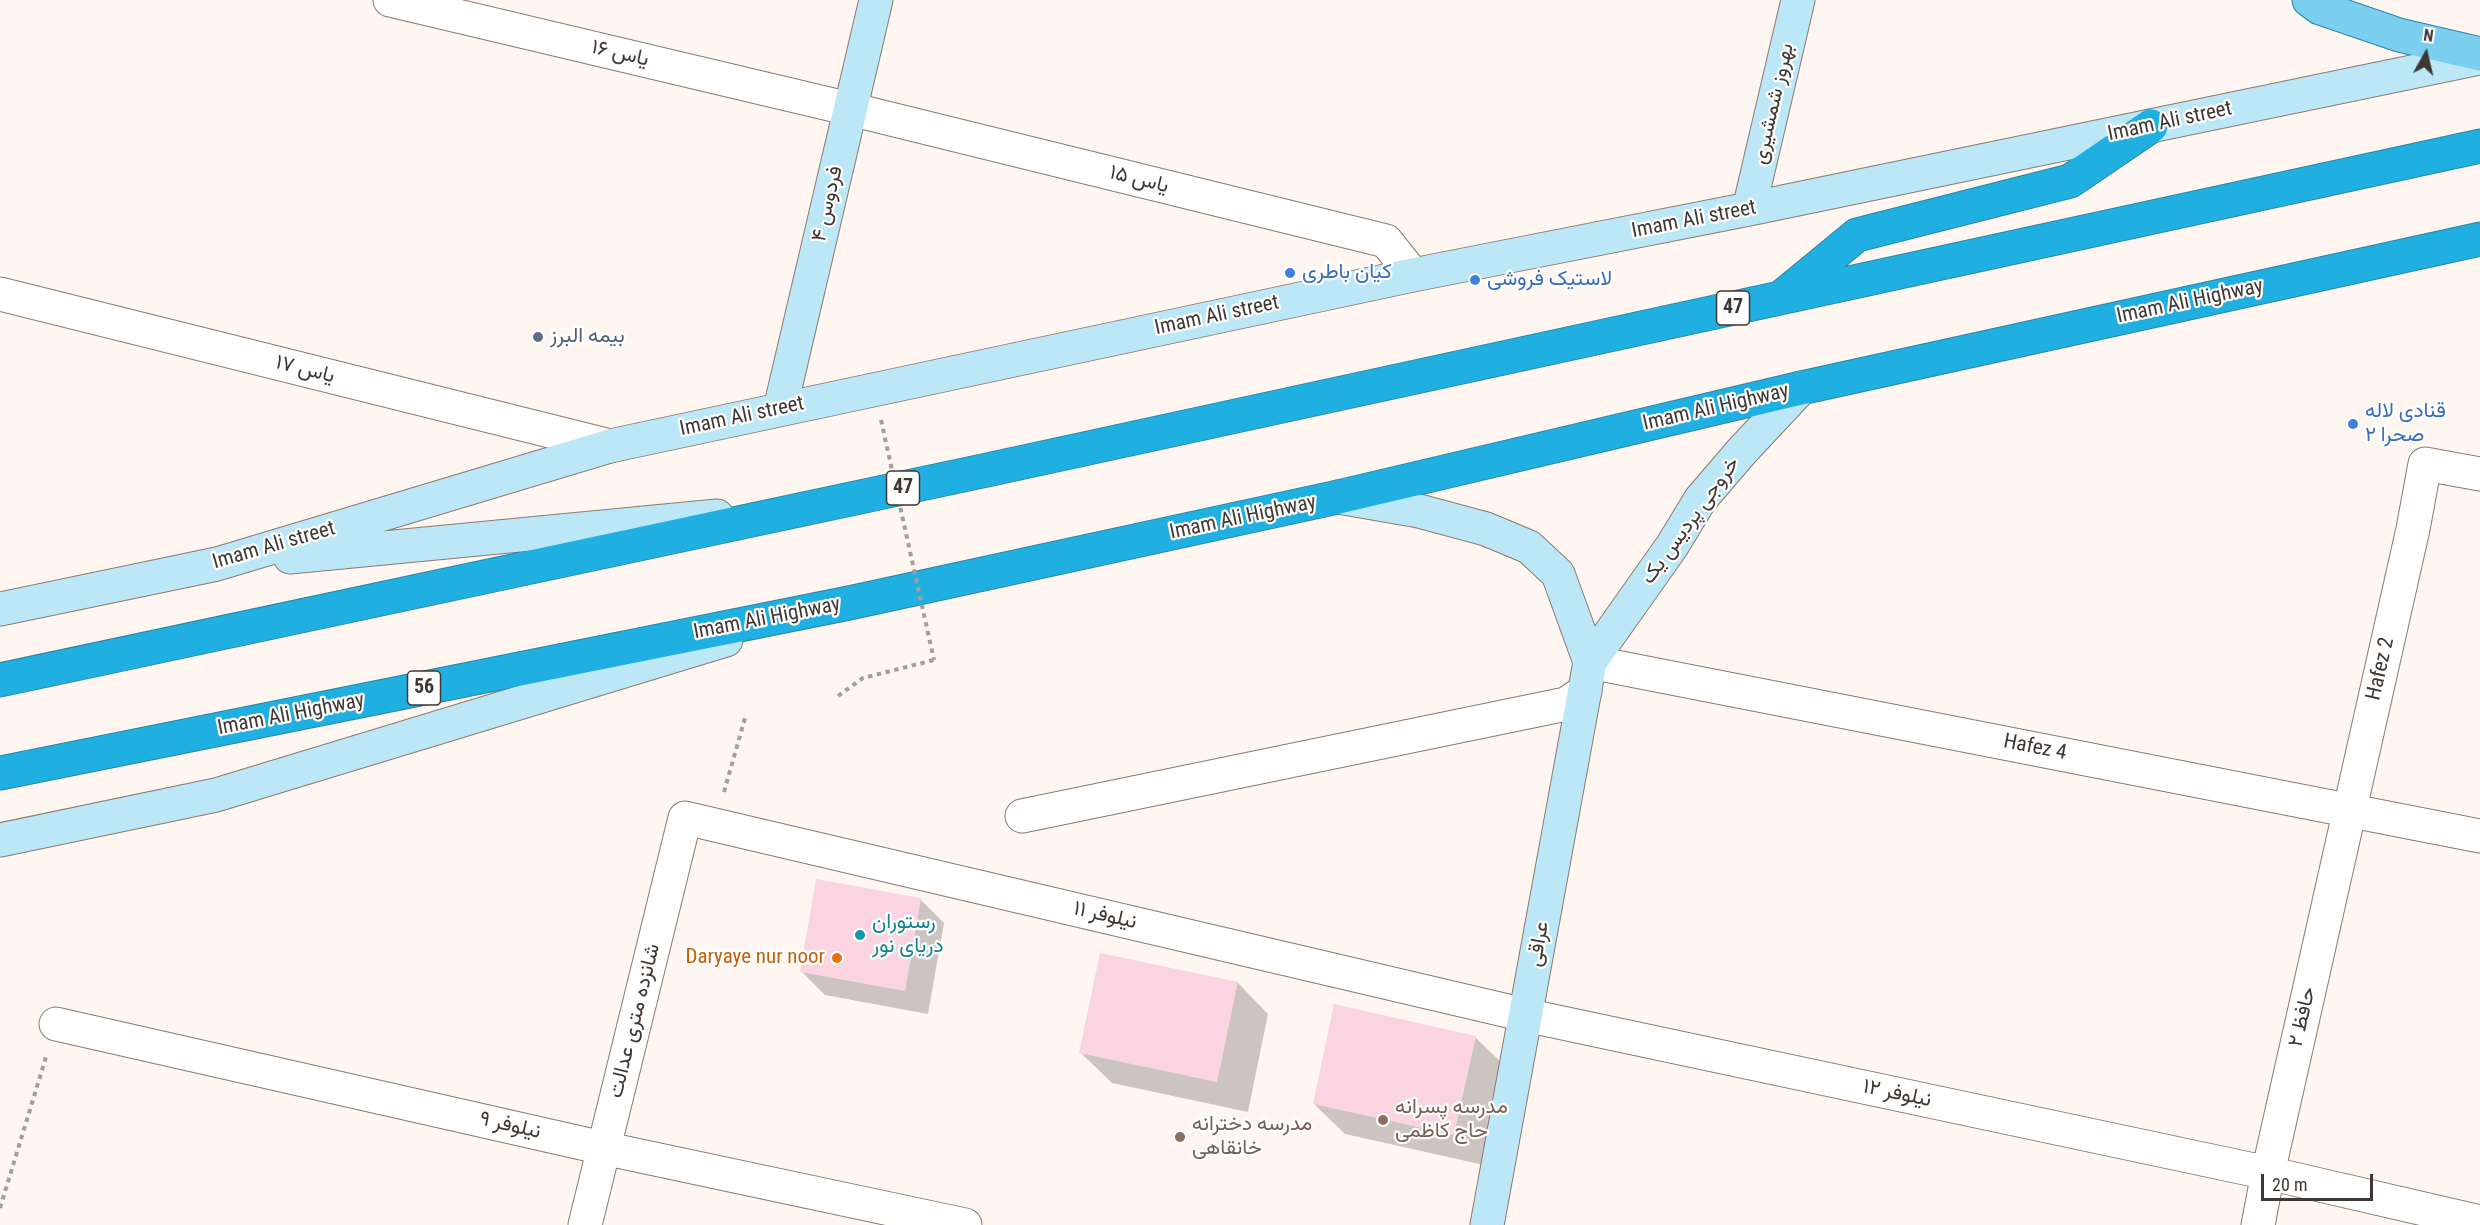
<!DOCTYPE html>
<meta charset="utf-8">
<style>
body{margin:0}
#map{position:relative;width:2480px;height:1225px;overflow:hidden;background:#fff6f1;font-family:"Roboto Condensed",sans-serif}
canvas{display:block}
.north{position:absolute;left:2396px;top:24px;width:60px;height:60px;-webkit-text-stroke:4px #fff;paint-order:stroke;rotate:8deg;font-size:16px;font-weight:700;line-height:24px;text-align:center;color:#3f3733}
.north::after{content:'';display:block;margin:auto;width:21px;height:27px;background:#3f3733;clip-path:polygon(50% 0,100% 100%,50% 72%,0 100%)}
.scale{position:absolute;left:2261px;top:1174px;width:112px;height:27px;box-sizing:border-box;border:3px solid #3f3733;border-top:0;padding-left:8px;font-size:18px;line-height:21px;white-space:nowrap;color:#3f3733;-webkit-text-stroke:4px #fff;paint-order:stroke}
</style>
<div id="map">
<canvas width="2480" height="1225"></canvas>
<div class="north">N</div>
<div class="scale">20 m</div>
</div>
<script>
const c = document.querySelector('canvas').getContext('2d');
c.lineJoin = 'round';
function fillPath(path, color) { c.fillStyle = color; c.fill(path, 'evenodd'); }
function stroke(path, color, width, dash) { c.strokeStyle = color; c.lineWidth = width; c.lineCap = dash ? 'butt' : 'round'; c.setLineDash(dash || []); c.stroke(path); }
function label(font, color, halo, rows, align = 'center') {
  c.font = font + ' "Roboto Condensed",Vazirmatn,sans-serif'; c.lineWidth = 4.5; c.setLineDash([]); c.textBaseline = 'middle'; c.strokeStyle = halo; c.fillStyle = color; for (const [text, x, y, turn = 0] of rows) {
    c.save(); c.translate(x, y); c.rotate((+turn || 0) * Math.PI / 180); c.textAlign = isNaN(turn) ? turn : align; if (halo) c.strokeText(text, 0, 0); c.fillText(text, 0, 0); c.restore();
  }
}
const shadow = new Path2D(`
 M 920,899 L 944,923 L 928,1014 L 825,995 L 802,972 Z
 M 1238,983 L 1268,1014 L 1248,1112 L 1112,1083 L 1081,1053 Z
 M 1475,1037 L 1506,1067 L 1484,1165 L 1345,1134 L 1314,1104 Z`);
const building = new Path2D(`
 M 816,879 L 921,898 L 905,991 L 800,972 Z
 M 1100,953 L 1238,982 L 1217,1082 L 1079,1053 Z
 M 1334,1004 L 1476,1036 L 1454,1135 L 1313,1104 Z`);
const path = new Path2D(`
 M 838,696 L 863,678 L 934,660
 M 724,792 L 745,718
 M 0,1208 L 46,1057`);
const street = new Path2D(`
 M 390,0 L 850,109 L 1386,241 L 1413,275
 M 0,294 L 610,446
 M 1590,662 L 2480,836
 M 1022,816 L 1566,704 L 1585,691
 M 56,1024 L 603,1148 L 965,1225
 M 585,1225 L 685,818 L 1525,1015 L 2268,1173 L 2480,1222
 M 2258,1225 L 2268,1173 L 2413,529 L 2425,464 L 2480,474`);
const secondary = new Path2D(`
 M 1749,209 L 1798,0
 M 780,409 L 876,0
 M 1338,497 L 1419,511 L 1486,529 L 1529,547 L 1558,574 L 1590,662
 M 290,557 L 717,516
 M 0,609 L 217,564 L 610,446 L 1413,275 L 1749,209 L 2480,58
 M 0,840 L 216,795 L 726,640
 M 1487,1225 L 1590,662 L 1672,546 L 1700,500 L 1742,451 L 1801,388`);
const primary = new Path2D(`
 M 2309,0 L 2320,8 L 2399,35 L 2480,54`);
const highway = new Path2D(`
 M 1784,295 L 1857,235 L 2070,181 L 2151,126
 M 0,680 L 987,470 L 2480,146
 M 0,773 L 849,603 L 1338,497 L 1801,388 L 2480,239`);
const pathBridge = new Path2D(`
 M 881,420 L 934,660`);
const markers = [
 [1290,273,6,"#3f7fe0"],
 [1475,280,6,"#3f7fe0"],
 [538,337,6,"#5c6f8a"],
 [2353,424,6,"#3f7fe0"],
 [860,935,6,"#0f9aa8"],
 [837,958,6,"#e8710a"],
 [1383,1120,6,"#8d6e63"],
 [1180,1137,6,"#8d6e63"]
];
const shields = [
 [1733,308,33],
 [903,488,33],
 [424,688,33]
];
const shieldNames = [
 ["47",1733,308],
 ["47",903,488],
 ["56",424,688]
];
const streetNames = [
 ["یاس ۱۶",620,54,13],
 ["بهروز شمشیری",1774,104,-77],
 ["Imam Ali street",2170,122,-12],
 ["یاس ۱۵",1139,180,14],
 ["فردوس ۴",828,204,-77],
 ["Imam Ali street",1694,220,-11],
 ["Imam Ali Highway",2190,302,-12],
 ["Imam Ali street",1217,316,-12],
 ["یاس ۱۷",305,370,14],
 ["Imam Ali Highway",1716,408,-13],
 ["Imam Ali street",742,417,-12],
 ["Imam Ali Highway",1243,518,-12],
 ["خروجی پردیس یک",1691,521,-54],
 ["Imam Ali street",274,546,-16],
 ["Imam Ali Highway",767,619,-11],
 ["Hafez 2",2381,669,-77],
 ["Imam Ali Highway",291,715,-11],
 ["Hafez 4",2035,748,11],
 ["نیلوفر ۱۱",1105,916,13],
 ["عراقی",1539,944,-80],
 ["حافظ ۲",2303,1017,-77],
 ["شانزده متری عدالت",635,1021,-76],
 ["نیلوفر ۱۲",1897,1094,12],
 ["نیلوفر ۹",510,1126,13]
];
const shopNames = [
 ["کیان باطری",1302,273],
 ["لاستیک فروشی",1487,280],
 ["قنادی لاله",2365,412],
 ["صحرا ۲",2365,436]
];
const serviceNames = [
 ["بیمه البرز",550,337]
];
const cultureNames = [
 ["رستوران",872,923],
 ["دریای نور",872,947]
];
const foodNames = [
 ["Daryaye nur noor",825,958]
];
const educationNames = [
 ["مدرسه پسرانه",1395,1108],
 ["حاج کاظمی",1395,1132],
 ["مدرسه دخترانه",1192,1125],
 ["خانقاهی",1192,1149]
];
fillPath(shadow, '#0003');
fillPath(building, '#fad4e1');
stroke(street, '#8c796f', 35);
stroke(secondary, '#8c796f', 35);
stroke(primary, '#2b85a4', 35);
stroke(highway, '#2b85a4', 35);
stroke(path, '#a69d99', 4, [4.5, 4.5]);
stroke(street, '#fff', 33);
stroke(secondary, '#bce7f6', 33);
stroke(primary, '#79cfed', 33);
stroke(highway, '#20afe1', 33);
stroke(pathBridge, '#a69d99', 4, [4.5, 4.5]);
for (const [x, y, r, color] of markers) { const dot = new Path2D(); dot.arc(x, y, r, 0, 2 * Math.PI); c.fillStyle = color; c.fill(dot); stroke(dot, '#fff', 2); }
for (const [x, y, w] of shields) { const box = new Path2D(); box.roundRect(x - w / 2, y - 17, w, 34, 4.5); c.fillStyle = '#fff'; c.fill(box); stroke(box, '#3f3733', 1.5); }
label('bold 20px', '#3f3733', null, shieldNames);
label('21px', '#3f3733', '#fff', streetNames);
label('21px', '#366cbe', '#fff', shopNames, 'left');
label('21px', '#4e5e75', '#fff', serviceNames, 'left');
label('21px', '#0d838f', '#fff', cultureNames, 'left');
label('21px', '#c56008', '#fff', foodNames, 'right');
label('21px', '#785e54', '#fff', educationNames, 'left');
</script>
